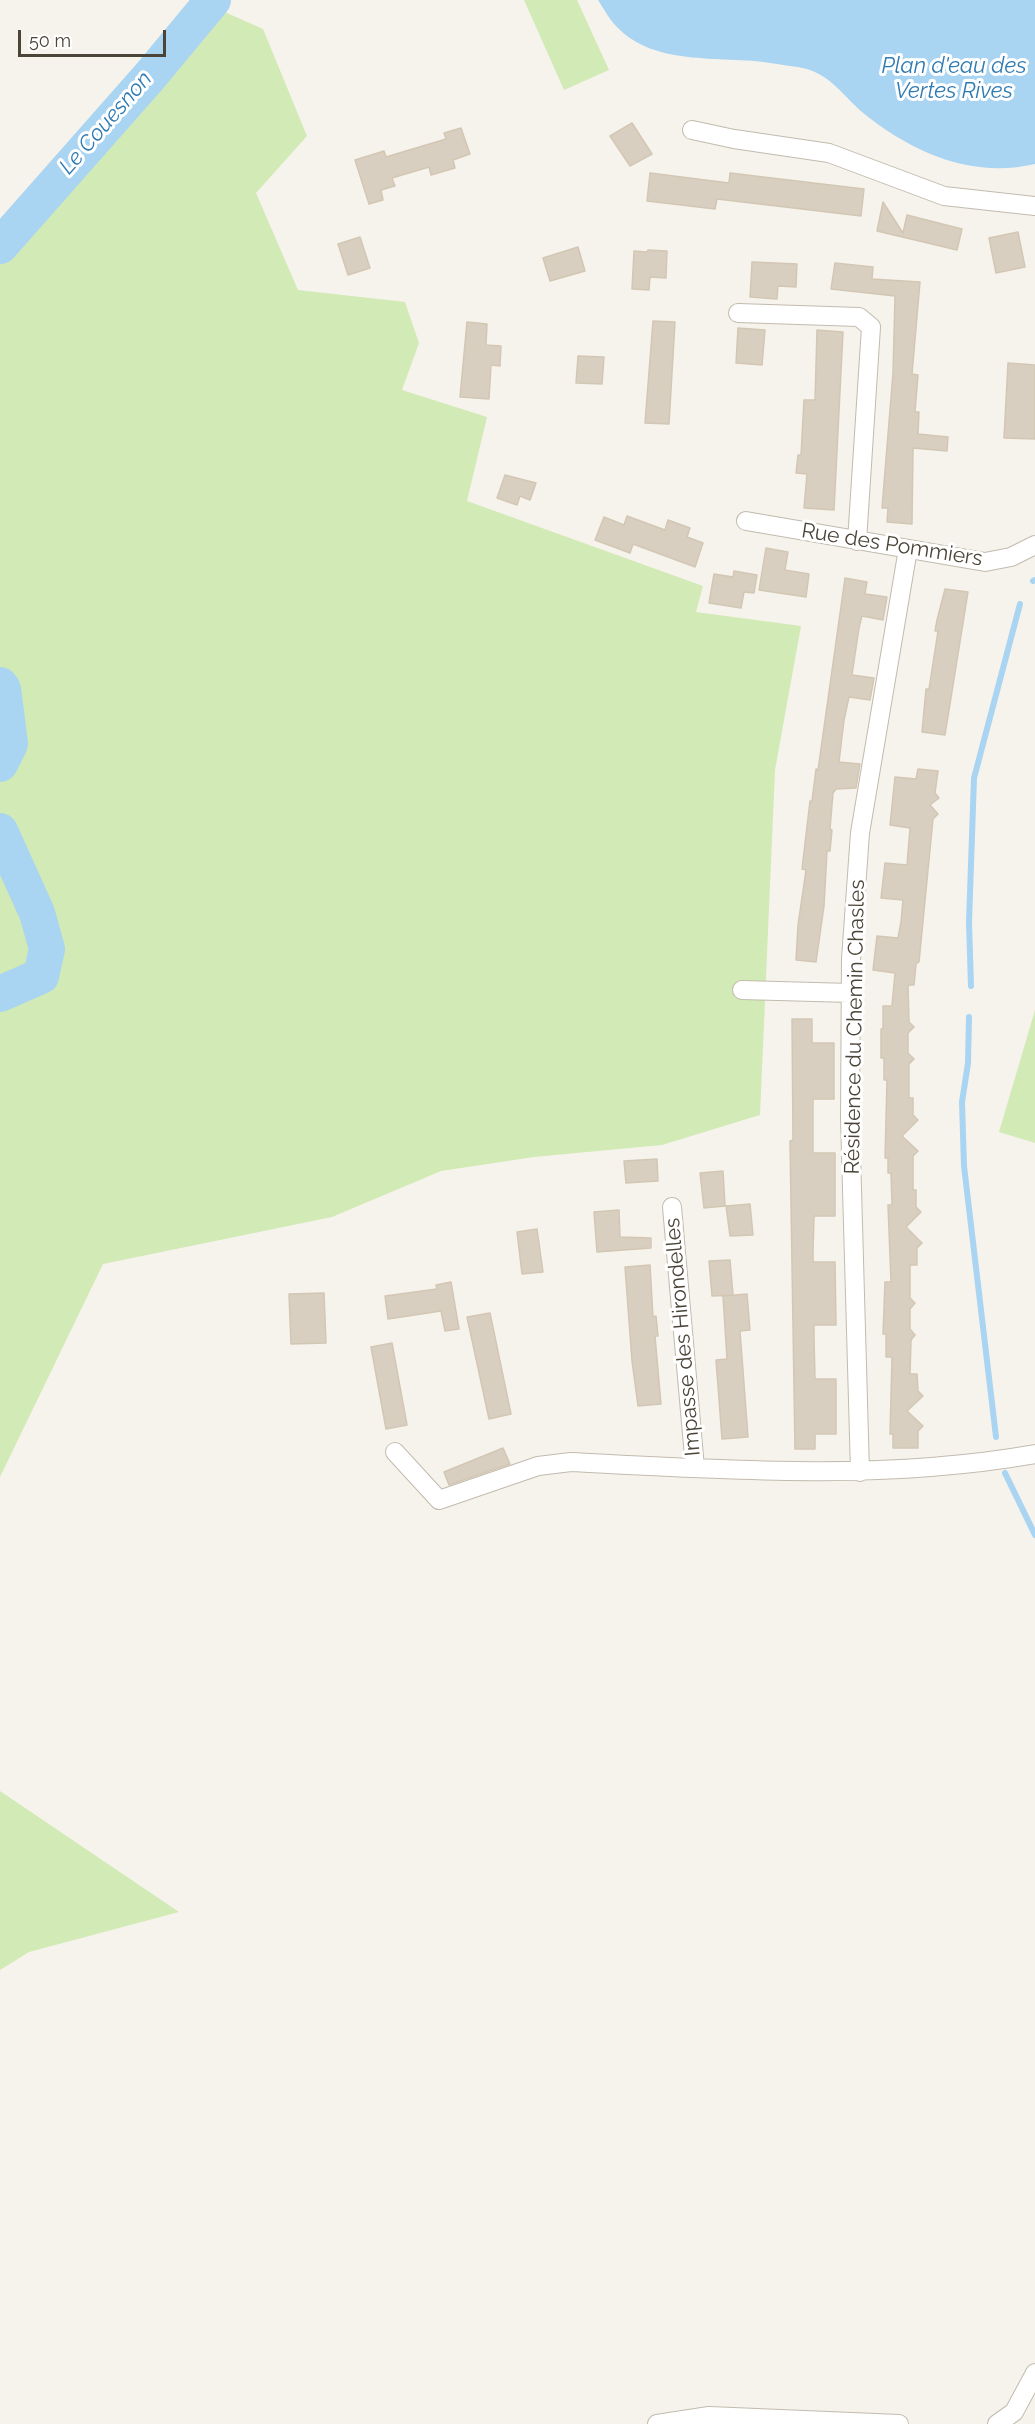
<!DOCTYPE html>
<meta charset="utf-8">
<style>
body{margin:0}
#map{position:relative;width:1035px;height:2424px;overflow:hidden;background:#f6f3ec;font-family:Raleway,sans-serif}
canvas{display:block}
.scale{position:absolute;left:18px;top:30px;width:148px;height:27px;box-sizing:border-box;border:3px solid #4b4439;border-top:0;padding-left:8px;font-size:18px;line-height:21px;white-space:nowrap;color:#4b4439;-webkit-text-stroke:4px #fff;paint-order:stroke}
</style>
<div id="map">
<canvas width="1035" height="2424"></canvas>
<div class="scale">50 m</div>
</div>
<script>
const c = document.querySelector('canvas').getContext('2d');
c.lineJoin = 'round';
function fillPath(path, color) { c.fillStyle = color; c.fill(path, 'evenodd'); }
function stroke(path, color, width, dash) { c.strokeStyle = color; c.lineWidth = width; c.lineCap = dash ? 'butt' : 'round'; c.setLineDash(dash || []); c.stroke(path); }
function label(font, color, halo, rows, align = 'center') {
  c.font = font + ' Raleway,sans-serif'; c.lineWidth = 6; c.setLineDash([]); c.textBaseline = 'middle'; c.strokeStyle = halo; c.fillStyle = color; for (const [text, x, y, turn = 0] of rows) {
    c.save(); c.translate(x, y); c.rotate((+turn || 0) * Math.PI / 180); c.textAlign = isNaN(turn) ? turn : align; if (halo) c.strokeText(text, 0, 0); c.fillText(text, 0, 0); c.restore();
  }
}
const green = new Path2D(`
 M 524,0 L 577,0 L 609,70 L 564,90 Z
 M 218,9 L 263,29 L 307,136 L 256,193 L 298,290 L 405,302 L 419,343 L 402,390 L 487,417 L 467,501 L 703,586 L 696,612 L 801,626 L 775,770 L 760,1115 L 662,1145 L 534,1157 L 441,1171 L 332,1217 L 103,1264 L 0,1477 L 0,247 Z
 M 1035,1010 L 1035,1143 L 999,1132 Z
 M 0,1791 L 179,1912 L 29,1952 L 0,1970 Z`);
const water = new Path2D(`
 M 598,0 L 1035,0 L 1035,164 C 971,179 911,152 862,112 C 848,100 834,81 817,73 C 806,67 789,66 777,64 C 725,54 656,69 616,26 C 609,19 604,9 598,0 Z`);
const stream = new Path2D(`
 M 1033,581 L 1035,580
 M 971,986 L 969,922 L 974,778 L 1020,604
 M 969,1017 L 968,1063 L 962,1102 L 964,1166 L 996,1437
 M 1005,1473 L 1035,1535`);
const river = new Path2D(`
 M 0,246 L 150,76 L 213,0
 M 0,685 L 3,689 L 10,744 L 0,764
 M 0,831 L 37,913 L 47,949 L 41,976 L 0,994`);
const building = new Path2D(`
 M 632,123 L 652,154 L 630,166 L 610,136 Z
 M 461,128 L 470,154 L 453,160 L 455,168 L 431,175 L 429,167 L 392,178 L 395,186 L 381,190 L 383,200 L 369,204 L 355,160 L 384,151 L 386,157 L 446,139 L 444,133 Z
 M 650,173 L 729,183 L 730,173 L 864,189 L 861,216 L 717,199 L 715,209 L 647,201 Z
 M 883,202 L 903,233 L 907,215 L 962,229 L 957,250 L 877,231 Z
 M 1018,232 L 1025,267 L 996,273 L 989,238 Z
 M 360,237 L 370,268 L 348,275 L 338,244 Z
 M 578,247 L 585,271 L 550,281 L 543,258 Z
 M 648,250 L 667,251 L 666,278 L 650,277 L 649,290 L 632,289 L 634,251 L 647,252 Z
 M 752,262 L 797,264 L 796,287 L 778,286 L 777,299 L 750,297 Z
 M 835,263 L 873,267 L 872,279 L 920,282 L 912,374 L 918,375 L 915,412 L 919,412 L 918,434 L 948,437 L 947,451 L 913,448 L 912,524 L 887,522 L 888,508 L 882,508 L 893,373 L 895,296 L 831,289 Z
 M 653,321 L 675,322 L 669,424 L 645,423 Z
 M 467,322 L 487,324 L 486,345 L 501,346 L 500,366 L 491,365 L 489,399 L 460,397 Z
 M 738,328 L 765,330 L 762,365 L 736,363 Z
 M 817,330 L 843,332 L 834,510 L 804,508 L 807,474 L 796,473 L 798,455 L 801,455 L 804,400 L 815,400 Z
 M 578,356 L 604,357 L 602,384 L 576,383 Z
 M 1008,363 L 1035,365 L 1035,439 L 1004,438 Z
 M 505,475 L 536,483 L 530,500 L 520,496 L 517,505 L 497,498 Z
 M 627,516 L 665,530 L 668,520 L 690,528 L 687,537 L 703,543 L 695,567 L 633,544 L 630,553 L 595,540 L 604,517 L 624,525 Z
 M 766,548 L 788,552 L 785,570 L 809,574 L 806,597 L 759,590 Z
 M 734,571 L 757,575 L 754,593 L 744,592 L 741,608 L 709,603 L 714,574 L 733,577 Z
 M 845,578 L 867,582 L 865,594 L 887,597 L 883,620 L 862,616 L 859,628 L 852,675 L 874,678 L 870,700 L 849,697 L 844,720 L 839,762 L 860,764 L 856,788 L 836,789 L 833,793 L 830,829 L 832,830 L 830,851 L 827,851 L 824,906 L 816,962 L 796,960 L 798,925 L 806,870 L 802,869 L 810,801 L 812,801 L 816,769 L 818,770 Z
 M 945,589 L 968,592 L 945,735 L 922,732 L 926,689 L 929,689 L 938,631 L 935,631 L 937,620 Z
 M 918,769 L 938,771 L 935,793 L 939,798 L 930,805 L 938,814 L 933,819 L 919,962 L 916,964 L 914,985 L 908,985 L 909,1022 L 914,1027 L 908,1033 L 908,1053 L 914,1059 L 909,1064 L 909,1098 L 913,1098 L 913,1115 L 918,1120 L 902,1136 L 918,1151 L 913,1156 L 913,1190 L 916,1190 L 916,1207 L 921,1212 L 906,1227 L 922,1243 L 917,1248 L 917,1265 L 910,1265 L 910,1298 L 915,1303 L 910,1309 L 910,1329 L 915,1335 L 911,1340 L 910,1374 L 917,1374 L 918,1391 L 923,1396 L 907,1411 L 923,1426 L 918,1431 L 918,1448 L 893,1448 L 893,1434 L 890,1434 L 892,1357 L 886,1357 L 886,1334 L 883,1334 L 885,1282 L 891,1282 L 888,1205 L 892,1205 L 891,1173 L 888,1173 L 888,1158 L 885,1158 L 887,1080 L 884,1080 L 884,1058 L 881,1058 L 881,1029 L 883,1029 L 883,1006 L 892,1006 L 895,973 L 873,970 L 877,936 L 898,938 L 901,922 L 903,900 L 881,898 L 885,863 L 907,865 L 910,828 L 890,825 L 895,777 L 916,779 Z
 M 792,1019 L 812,1019 L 812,1043 L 834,1043 L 834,1099 L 813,1099 L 813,1153 L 835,1153 L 835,1216 L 814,1216 L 813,1252 L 813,1262 L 835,1262 L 836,1325 L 814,1325 L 814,1338 L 815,1379 L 836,1379 L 836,1434 L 815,1434 L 815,1449 L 795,1449 L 790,1141 L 793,1140 Z
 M 657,1159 L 658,1181 L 626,1183 L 624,1161 Z
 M 723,1171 L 725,1206 L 704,1208 L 700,1173 Z
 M 750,1204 L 753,1235 L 730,1236 L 726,1206 Z
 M 619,1210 L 620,1237 L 651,1238 L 651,1248 L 597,1252 L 594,1212 Z
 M 537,1229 L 543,1272 L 522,1274 L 517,1232 Z
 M 730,1260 L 733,1295 L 712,1296 L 709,1261 Z
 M 650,1265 L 653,1317 L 656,1316 L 658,1336 L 655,1336 L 661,1404 L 638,1406 L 632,1361 L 625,1267 Z
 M 451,1282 L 459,1329 L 445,1331 L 441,1311 L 388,1319 L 385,1296 L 437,1289 L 436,1285 Z
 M 324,1293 L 326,1343 L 291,1344 L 289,1294 Z
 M 747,1294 L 750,1330 L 740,1331 L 748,1437 L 722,1439 L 716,1360 L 727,1359 L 723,1296 Z
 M 490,1313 L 511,1414 L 489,1419 L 467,1317 Z
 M 392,1343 L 407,1425 L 386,1429 L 371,1347 Z
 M 503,1448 L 510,1464 L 449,1485 L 444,1472 Z`);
const minor = new Path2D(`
 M 692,130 L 734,139 L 829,153 L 944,196 L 1035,206
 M 738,313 L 859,317 L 871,327 L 857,541
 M 746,521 L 985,562 L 1011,557 L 1035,545
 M 742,990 L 851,993
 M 672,1207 L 695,1468
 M 395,1452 L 439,1500 L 538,1466 L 571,1462 C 726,1470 882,1481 1035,1454
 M 860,1472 L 850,1118 L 851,959 L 860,833 L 908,549
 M 657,2424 L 709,2416 L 899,2424
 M 997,2424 L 1014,2412 L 1035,2373`);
const streetNames = [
 ["Rue des Pommiers",892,545,9],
 ["Résidence du Chemin Chasles",855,1027,-89],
 ["Impasse des Hirondelles",683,1337,-95]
];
const waterNames = [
 ["Plan d'eau des",954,66],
 ["Vertes Rives",954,91],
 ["Le Couesnon",106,123,-49]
];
fillPath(green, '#d2eab5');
fillPath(water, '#a9d4f2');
stroke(stream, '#a9d4f2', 6);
stroke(river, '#a9d4f2', 36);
fillPath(building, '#d8cfc1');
stroke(building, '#d3c7b4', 1.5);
stroke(minor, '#c2bbae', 20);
stroke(minor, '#fff', 18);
label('21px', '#4b4439', '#fff', streetNames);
label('italic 22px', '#2e7ab2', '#fff', waterNames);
</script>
